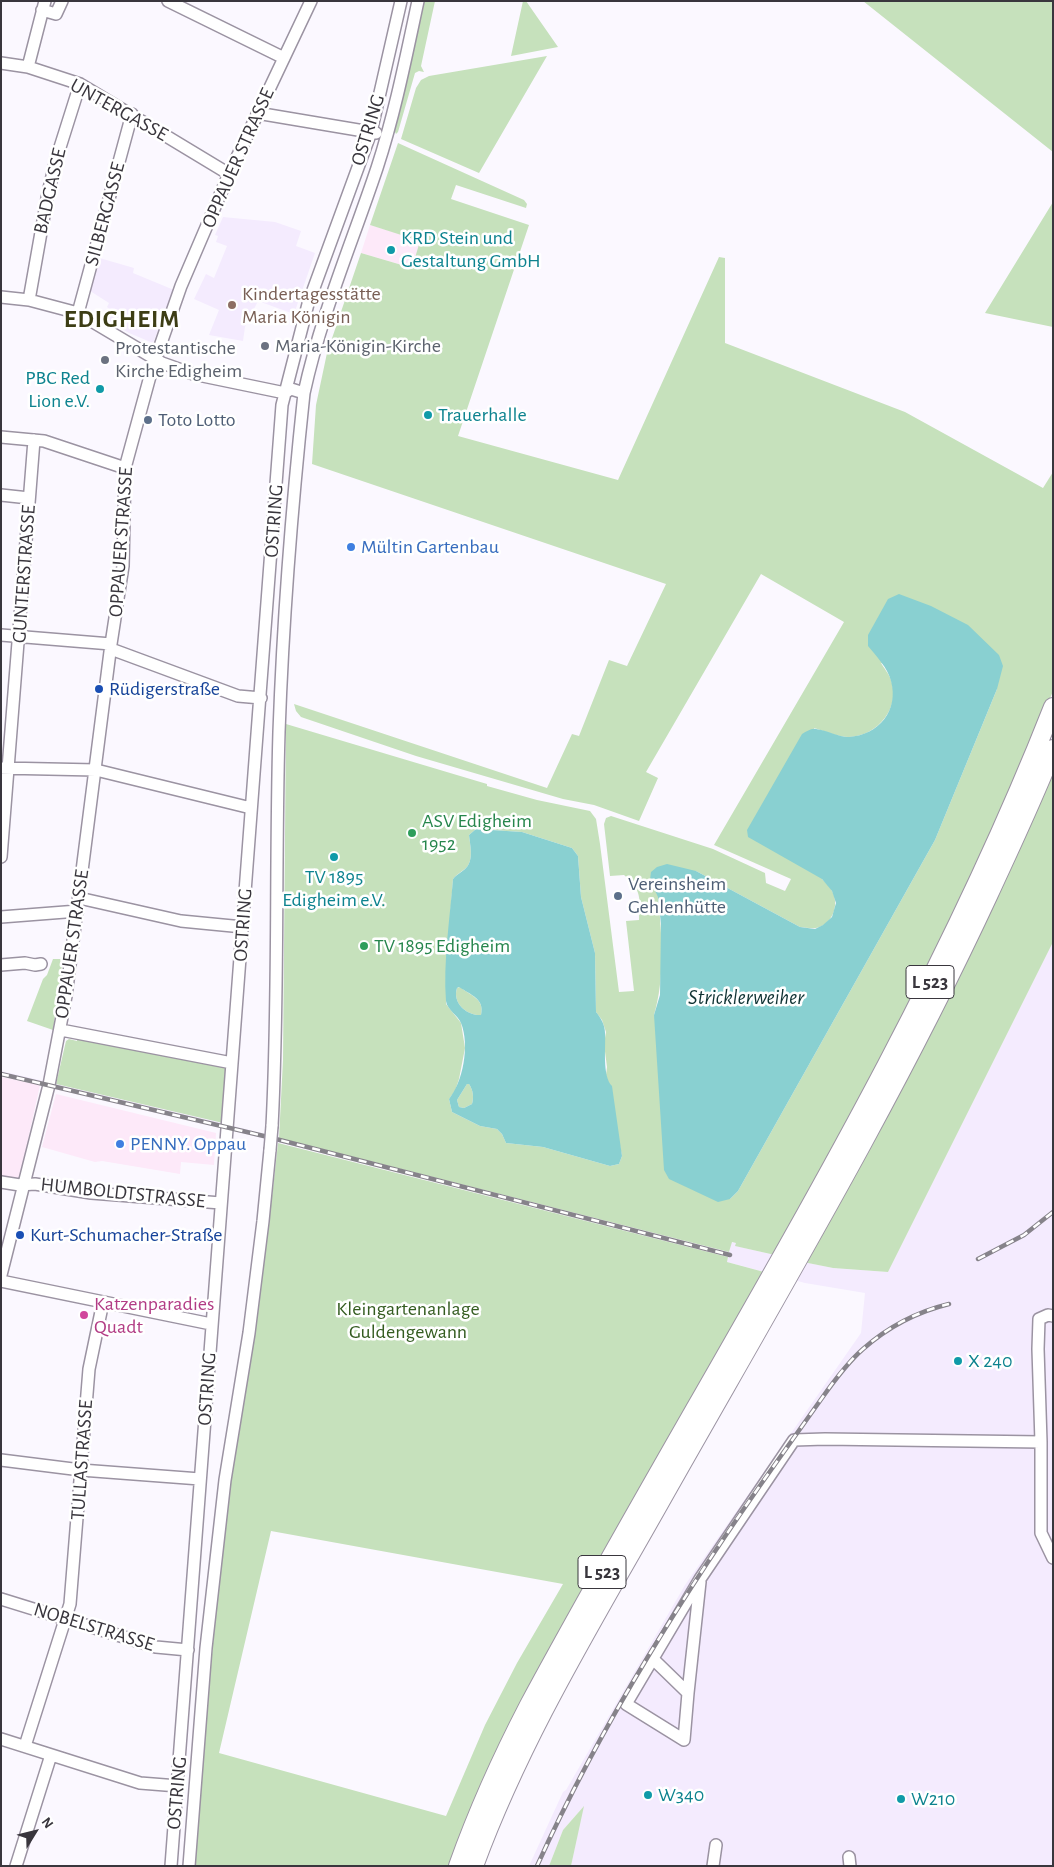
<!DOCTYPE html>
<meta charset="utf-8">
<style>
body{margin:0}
#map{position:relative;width:1054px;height:1867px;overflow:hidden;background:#fbf8ff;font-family:"Alegreya Sans",sans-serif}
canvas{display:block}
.frame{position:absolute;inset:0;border:2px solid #39363d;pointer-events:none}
.north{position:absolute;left:10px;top:1807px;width:50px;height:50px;-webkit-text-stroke:4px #fff;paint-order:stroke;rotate:54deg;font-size:14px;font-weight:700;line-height:20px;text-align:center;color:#39363d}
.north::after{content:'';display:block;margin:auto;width:18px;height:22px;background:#39363d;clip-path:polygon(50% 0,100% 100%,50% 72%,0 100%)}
</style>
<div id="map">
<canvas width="1054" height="1867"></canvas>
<div class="frame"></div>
<div class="north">N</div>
</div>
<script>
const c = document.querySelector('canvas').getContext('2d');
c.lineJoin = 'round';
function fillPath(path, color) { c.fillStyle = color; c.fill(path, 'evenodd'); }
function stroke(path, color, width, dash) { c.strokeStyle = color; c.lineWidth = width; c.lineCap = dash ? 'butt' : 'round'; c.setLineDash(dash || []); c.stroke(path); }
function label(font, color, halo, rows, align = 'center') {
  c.font = font + ' "Alegreya Sans",sans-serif'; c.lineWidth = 5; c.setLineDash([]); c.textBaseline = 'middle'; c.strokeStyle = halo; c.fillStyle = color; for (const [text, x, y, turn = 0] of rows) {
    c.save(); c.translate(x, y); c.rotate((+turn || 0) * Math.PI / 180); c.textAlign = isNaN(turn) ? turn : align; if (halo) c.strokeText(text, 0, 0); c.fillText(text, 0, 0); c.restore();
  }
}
const commercial = new Path2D(`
 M 370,225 L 421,240 L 412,268 L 361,253 Z
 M 1,1077 L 40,1085 L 19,1181 L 1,1177 Z
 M 56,1094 L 216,1133 L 214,1165 L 181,1162 L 180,1174 L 102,1161 L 95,1162 L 42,1147 Z`);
const built = new Path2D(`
 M 223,217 L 275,222 L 301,231 L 296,246 L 315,253 L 294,314 L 258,301 L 245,327 L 243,341 L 209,335 L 219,310 L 194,299 L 206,274 L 214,278 L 227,246 L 216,242 L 218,236 L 215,235 Z
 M 96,257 L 134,268 L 133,273 L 174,290 L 153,343 L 129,333 L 105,319 L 111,310 L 107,307 L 109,303 L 87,289 Z
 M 1053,942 L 1053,1866 L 571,1866 L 583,1807 L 563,1830 L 549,1866 L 529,1866 L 563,1792 L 566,1790 L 685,1585 L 861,1333 L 865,1293 L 805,1283 L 727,1262 L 728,1256 L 577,1217 L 217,1127 L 1,1076 L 1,1071 L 218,1122 L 729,1252 L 731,1242 L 736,1243 L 736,1246 L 809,1263 L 833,1268 L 888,1272 Z`);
const green = new Path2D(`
 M 424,1 L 435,1 L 421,66 L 424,72 L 419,71 L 415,73 L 398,132 L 396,134 L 394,130 L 410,68 Z
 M 523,1 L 526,1 L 558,47 L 511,56 Z
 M 863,1 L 1053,1 L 1053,152 Z
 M 547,56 L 479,173 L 401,139 L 416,88 L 421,80 L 429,76 Z
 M 398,143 L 524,200 L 527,204 L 526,208 L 456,185 L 451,199 L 529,225 L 458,436 L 618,480 L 719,257 L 725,258 L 725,343 L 905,412 L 1043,488 L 1053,472 L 1053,691 L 1003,816 L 941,947 L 775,1255 L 735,1246 L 736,1243 L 732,1242 L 729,1252 L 279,1138 L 283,1060 L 286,724 L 487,784 L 487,786 L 537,800 L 590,811 L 596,819 L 600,844 L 619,992 L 634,991 L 626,921 L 639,920 C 640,898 642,890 624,875 L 610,876 L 604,824 L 606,818 L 611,816 L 713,849 L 765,873 L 766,883 L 785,891 L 791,879 L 714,845 L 844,622 L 761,574 L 646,772 L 658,778 L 639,821 L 594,805 L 563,799 L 416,756 L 301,717 L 296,711 L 294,704 L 547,788 L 572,734 L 579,736 L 609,660 L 627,666 L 666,584 L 312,464 L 316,405 L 327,353 L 361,253 L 412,268 L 420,241 L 370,225 ZM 881,663 L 997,689 L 935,840 L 738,1191 L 730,1199 L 654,1015 C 665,978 662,935 658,897 L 696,871 L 800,927 C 804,927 811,929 816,928 C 832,925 840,905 832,891 C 830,886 825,882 822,879 L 814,728 C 825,731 838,737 849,737 C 878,736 901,707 891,680 C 889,674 884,668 881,663 ZM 476,829 L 522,832 L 572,848 L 578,856 L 581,897 L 595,953 L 596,1012 L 602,1020 L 606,1032 L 604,1044 L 607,1067 L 606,1075 L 622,1156 L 619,1164 L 610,1166 L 543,1147 L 506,1143 L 502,1134 L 497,1129 L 480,1126 L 452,1112 L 449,1099 L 455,1091 L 459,1079 L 465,1048 L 461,1023 L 446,1004 L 447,958 L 453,879 C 457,874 461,872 466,868 C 474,860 470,845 469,835 Z
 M 1053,202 L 1053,327 L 985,313 Z
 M 1053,774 L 1053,942 L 888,1272 L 833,1268 L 803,1262 Z
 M 53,959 L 63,959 L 53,1030 L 27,1021 L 43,979 L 47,975 Z
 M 460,987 C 471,996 485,999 481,1015 C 467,1016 452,1003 457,988 Z
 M 69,1039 L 77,1041 L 77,1039 L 227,1068 L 223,1123 L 56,1084 L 66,1041 Z
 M 467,1084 L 469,1084 C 473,1090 474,1097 472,1104 L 464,1108 L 459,1107 L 457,1100 Z
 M 278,1143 L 728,1257 L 727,1262 L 764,1272 L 452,1866 L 195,1866 C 204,1745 213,1625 228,1505 C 243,1384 266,1264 278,1143 ZM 271,1531 L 563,1584 L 517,1663 L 485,1725 L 446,1816 L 219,1753 Z
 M 584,1806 L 571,1866 L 549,1866 L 563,1830 Z`);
const water = new Path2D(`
 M 899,594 L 931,606 L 968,625 L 999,655 L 1003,666 L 997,689 L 935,840 L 738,1191 L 730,1199 L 718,1202 L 669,1179 L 664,1170 L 654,1015 L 660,995 L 661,924 L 658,897 L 650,880 L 651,872 L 657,867 L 667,864 L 696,871 L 800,927 L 815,929 L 823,925 L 832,917 L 836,903 L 832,891 L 822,879 L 748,837 L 747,830 L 802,734 C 806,732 811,728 816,729 C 827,730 838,737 849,737 C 879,735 899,710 891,681 C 888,668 876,656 868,646 L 868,635 L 888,599 Z
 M 476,829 L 522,832 L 572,848 L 578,856 L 581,897 L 595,953 L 596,1012 C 601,1018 605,1025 605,1033 C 606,1047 602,1076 612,1086 L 622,1156 L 619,1164 L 610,1166 L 543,1147 L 506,1143 L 502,1134 L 497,1129 L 480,1126 L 452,1112 L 449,1099 C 463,1082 470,1045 461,1023 C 458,1015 447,1010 446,1001 C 443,963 450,917 453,879 C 457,874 462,872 466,868 C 474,860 470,845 469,835 ZM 459,987 C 471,995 485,999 481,1015 C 467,1016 452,1003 457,988 ZM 467,1084 L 469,1084 C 473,1090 474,1097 472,1104 L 464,1108 L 459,1107 L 457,1100 Z`);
const minor = new Path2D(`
 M 168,1 L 284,58
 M 42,10 L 56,14 L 62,1
 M 1,63 L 28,67 L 80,84 L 229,174
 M 28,67 L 45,1
 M 257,113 L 376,133
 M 1,297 L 29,300 L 78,313 L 162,363 L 193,374 L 285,393 L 291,389 L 304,393
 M 29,300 L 48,193 L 56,160 L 80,84
 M 78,313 L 132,114
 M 1,437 L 44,441 L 125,468
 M 1,495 L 29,498
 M 1,635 L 111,644
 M 111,649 L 238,696 L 261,698
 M 1,768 L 96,770 L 251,808
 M 1,857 L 34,440
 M 79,898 L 181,921 L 243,927
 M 1,917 L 78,911
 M 1,965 L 25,963 L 35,965 L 41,964
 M 61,1030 L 232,1063
 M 272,1126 C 279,995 275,864 279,732 C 283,619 292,505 304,393 C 321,315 352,243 377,168 C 395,113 406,57 418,1
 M 1,1182 L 20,1185 L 35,1184 L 91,1193 L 221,1203
 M 1,1275 L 49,1085 L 66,996 L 111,644 L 123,566 L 125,468 L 152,369 L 181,286 L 229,174 L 311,1
 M 1,1281 L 211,1324
 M 1041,1442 L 1041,1533 L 1053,1558
 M 1,1460 L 81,1470 L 200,1479
 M 1,1599 L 156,1647 L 188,1650
 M 653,1659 L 688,1693 L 684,1740 L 626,1704 L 700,1579 L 794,1440 L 825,1439 L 1041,1442 L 1038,1349 L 1039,1319 L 1048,1315 L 1053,1316
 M 688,1693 L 700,1582
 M 1,1739 L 140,1783 L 178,1786
 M 25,1746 L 70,1604 L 89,1369 L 103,1302
 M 849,1857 L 850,1866
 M 16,1866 L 51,1755
 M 171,1866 L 282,405 L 308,304 L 371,132 L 401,1
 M 189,1866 L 206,1648 L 225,1480 L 249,1333 L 263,1221 L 270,1150
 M 713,1866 L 716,1845`);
const highway = new Path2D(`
 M 458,1866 C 478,1810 502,1757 529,1705 C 707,1374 915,1058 1053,707
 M 474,1866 C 522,1735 596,1616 664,1495 C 776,1297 893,1101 989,894 C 1011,846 1034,798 1053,749`);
const rail = new Path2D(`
 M 1,1074 L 268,1137 L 730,1255
 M 978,1259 L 1024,1235 L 1053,1212
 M 537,1866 C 602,1722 687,1588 778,1460 C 793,1439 807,1419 822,1398 C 834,1381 847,1363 863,1349 C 888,1327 916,1312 949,1304`);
const minorBridge = new Path2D(`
 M 270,1150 L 272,1126`);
const markers = [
 [391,250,5,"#0f9aa8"],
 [232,305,5,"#8d6e63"],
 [265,346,5,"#6b7280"],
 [105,360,5,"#6b7280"],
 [100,389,5,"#0f9aa8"],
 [428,415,5,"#0f9aa8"],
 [148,420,5,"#5c6f8a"],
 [351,547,5,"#3f7fe0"],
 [99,689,5,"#1a4fb4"],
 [412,833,5,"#2e9e5b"],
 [334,857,5,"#0f9aa8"],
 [618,896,5,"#5c6f8a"],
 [364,946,5,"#2e9e5b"],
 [120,1144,5,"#3f7fe0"],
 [20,1235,5,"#1a4fb4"],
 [84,1315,5,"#d1479c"],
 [958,1361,5,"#0f9aa8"],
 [648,1795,5,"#0f9aa8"],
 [901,1799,5,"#0f9aa8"]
];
const shields = [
 [930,982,48],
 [602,1572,48]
];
const shieldNames = [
 ["L 523",930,982],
 ["L 523",602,1572]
];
const streetNames = [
 ["UNTERGASSE",119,110,29],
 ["OSTRING",368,130,-73],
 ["OPPAUER STRASSE",238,158,-66],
 ["BADGASSE",50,191,-77],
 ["SILBERGASSE",105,214,-75],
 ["OSTRING",274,521,-86],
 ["OPPAUER STRASSE",121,542,-86],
 ["GUNTERSTRASSE",24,574,-86],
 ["OSTRING",243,925,-86],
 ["OPPAUER STRASSE",72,944,-82],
 ["HUMBOLDTSTRASSE",123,1193,6],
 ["OSTRING",207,1389,-86],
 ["TULLASTRASSE",82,1460,-86],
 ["NOBELSTRASSE",94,1627,17],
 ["OSTRING",177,1793,-85]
];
const cultureNames = [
 ["KRD Stein und",401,238],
 ["Gestaltung GmbH",401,261],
 ["PBC Red",90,378,"right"],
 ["Lion e.V.",90,401,"right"],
 ["Trauerhalle",438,415],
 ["TV 1895",334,877,"center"],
 ["Edigheim e.V.",334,900,"center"],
 ["X 240",968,1361],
 ["W340",658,1795],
 ["W210",911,1799]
];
const educationNames = [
 ["Kindertagesstätte",242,294],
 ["Maria Königin",242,317]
];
const worshipNames = [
 ["Maria-Königin-Kirche",275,346],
 ["Protestantische",115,348],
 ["Kirche Edigheim",115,371]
];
const serviceNames = [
 ["Toto Lotto",158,420],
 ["Vereinsheim",628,884],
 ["Gehlenhütte",628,907]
];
const shopNames = [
 ["Mültin Gartenbau",361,547],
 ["PENNY. Oppau",130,1144]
];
const transitNames = [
 ["Rüdigerstraße",109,689],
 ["Kurt-Schumacher-Straße",30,1235]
];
const leisureNames = [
 ["ASV Edigheim",422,821],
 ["1952",422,844],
 ["TV 1895 Edigheim",374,946]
];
const hotelNames = [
 ["Katzenparadies",94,1304],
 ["Quadt",94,1327]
];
const parkNames = [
 ["Kleingartenanlage",408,1309],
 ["Guldengewann",408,1332]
];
const waterNames = [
 ["Stricklerweiher",746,998]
];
const districtNames = [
 ["EDIGHEIM",122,319]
];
fillPath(commercial, '#fde9f9');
fillPath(built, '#f4ebfe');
fillPath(green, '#c6e1bc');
fillPath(water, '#89d0d1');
stroke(minor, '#9b93a2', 14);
stroke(highway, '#9b93a2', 20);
stroke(minor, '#fff', 11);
stroke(highway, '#fff', 18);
stroke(rail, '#86838a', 4.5);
stroke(rail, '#fff', 2.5, [8]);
stroke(minorBridge, '#9b93a2', 14, []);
stroke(minorBridge, '#fff', 11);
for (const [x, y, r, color] of markers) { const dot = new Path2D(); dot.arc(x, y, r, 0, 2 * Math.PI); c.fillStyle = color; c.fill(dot); stroke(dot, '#fff', 2); }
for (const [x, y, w] of shields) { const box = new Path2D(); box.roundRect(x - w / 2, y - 16.5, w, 33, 4); c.fillStyle = '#fff'; c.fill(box); stroke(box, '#39363d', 1); }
label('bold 19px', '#39363d', null, shieldNames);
label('20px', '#39363d', '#fff', streetNames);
label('20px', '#0d838f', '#fff', cultureNames, 'left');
label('20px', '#785e54', '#fff', educationNames, 'left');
label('20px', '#5b616d', '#fff', worshipNames, 'left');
label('20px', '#4e5e75', '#fff', serviceNames, 'left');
label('20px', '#366cbe', '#fff', shopNames, 'left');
label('20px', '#164399', '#fff', transitNames, 'left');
label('20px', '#27864d', '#fff', leisureNames, 'left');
label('20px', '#b23c85', '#fff', hotelNames, 'left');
label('20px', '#345c20', '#fff', parkNames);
label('italic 21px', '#0f3233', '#fff', waterNames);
c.letterSpacing = '1px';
label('bold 25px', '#3d3e15', '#fff', districtNames);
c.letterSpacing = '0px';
</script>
